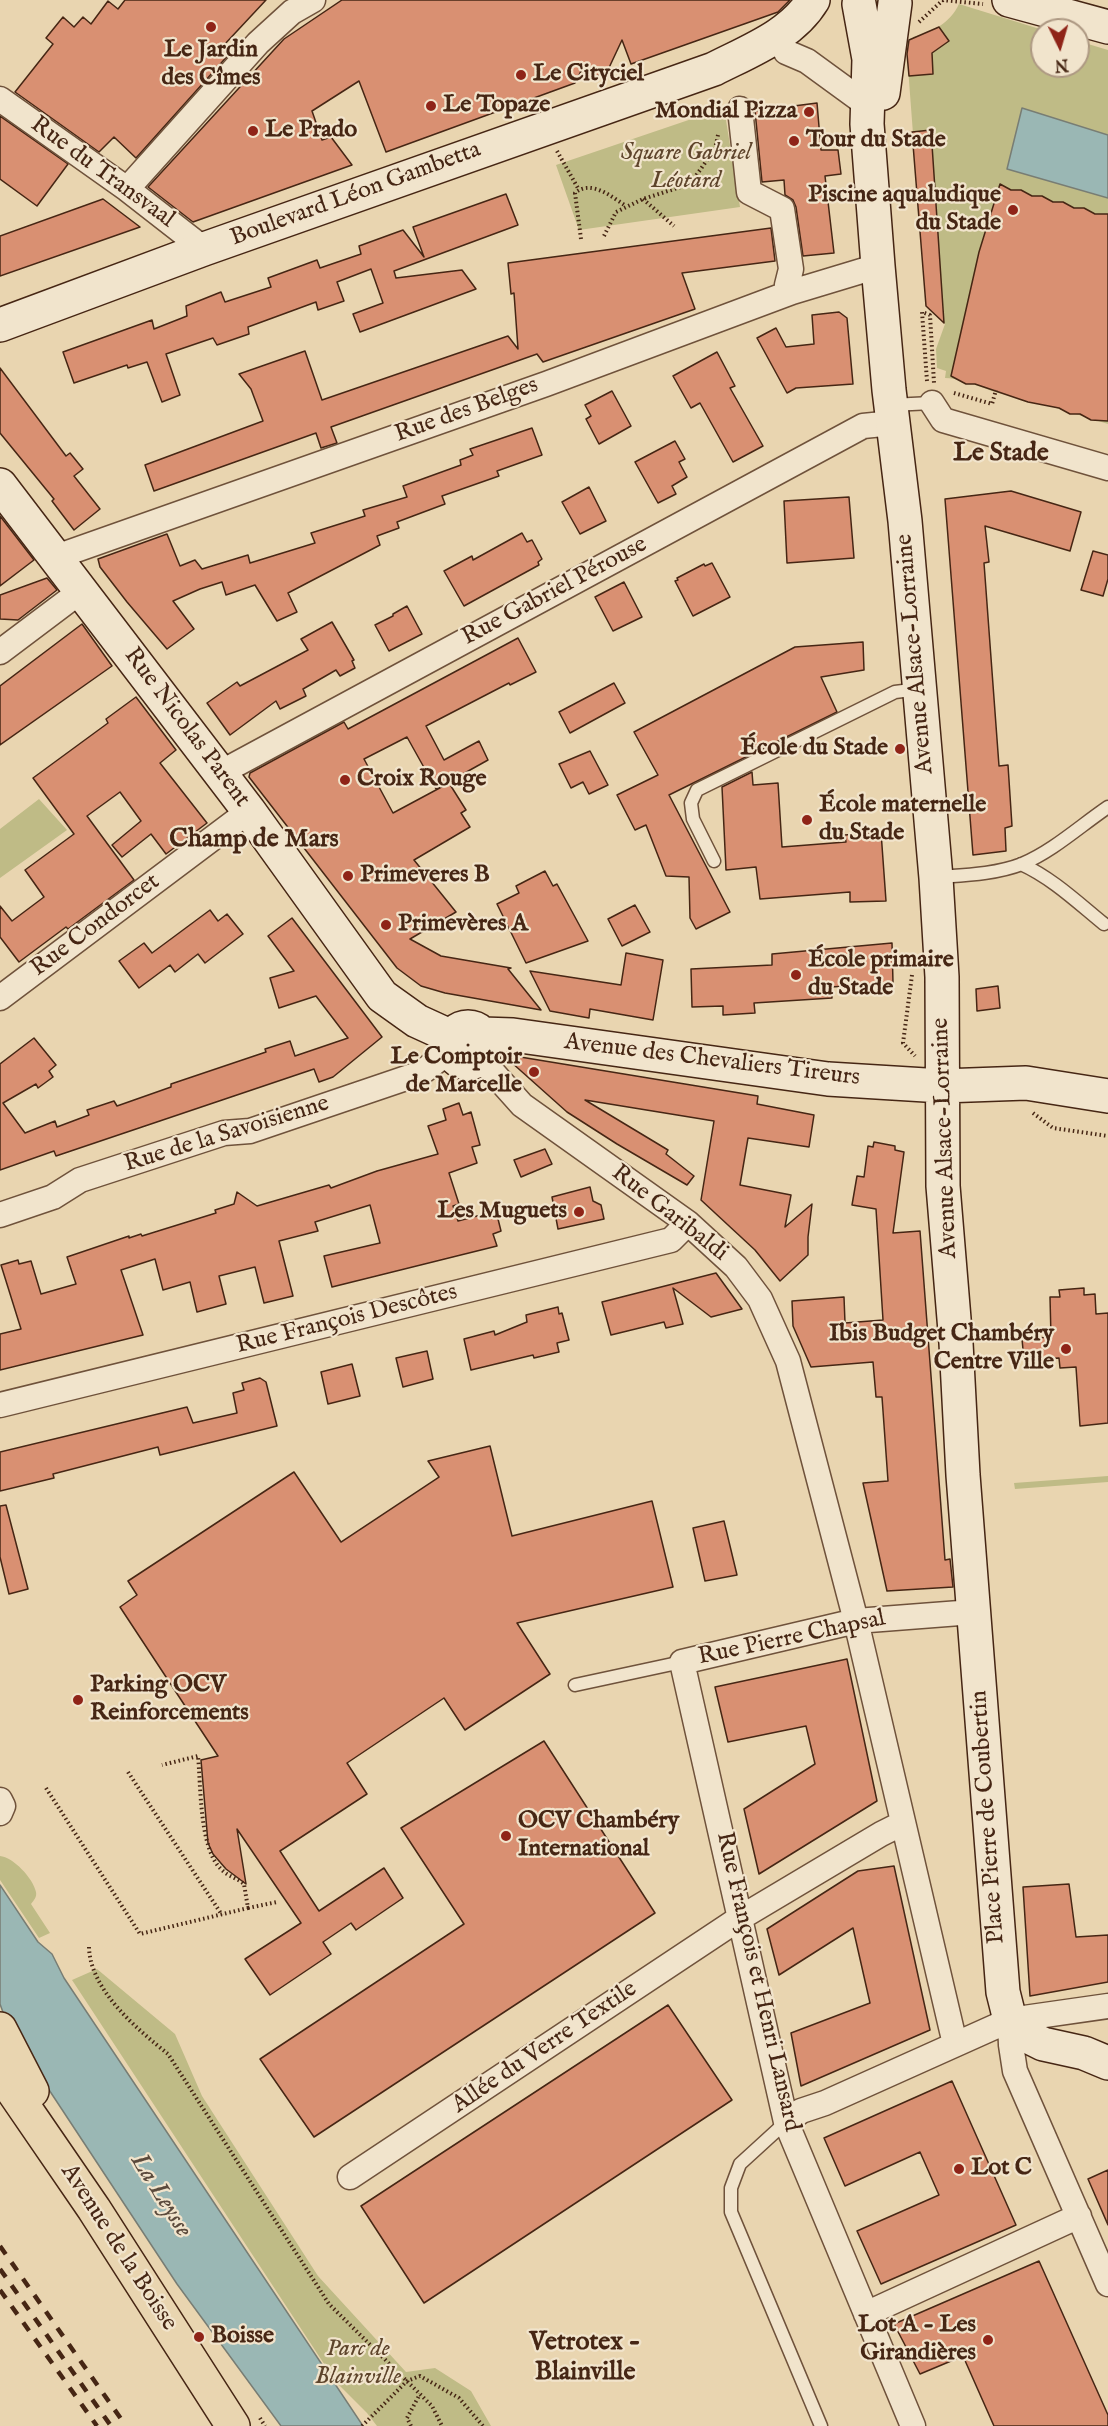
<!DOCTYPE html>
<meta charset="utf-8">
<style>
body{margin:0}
#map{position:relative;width:1108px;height:2426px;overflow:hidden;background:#e9d5b0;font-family:"IM FELL English",serif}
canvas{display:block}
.north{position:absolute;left:1030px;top:18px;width:60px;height:60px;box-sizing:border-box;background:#f1e4cc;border:2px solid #ad9882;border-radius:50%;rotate:175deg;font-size:16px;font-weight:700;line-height:24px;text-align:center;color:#462614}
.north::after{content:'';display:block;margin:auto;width:21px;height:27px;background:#8f2418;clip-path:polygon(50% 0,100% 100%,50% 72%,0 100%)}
</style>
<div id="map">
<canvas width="1108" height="2426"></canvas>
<div class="north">N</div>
</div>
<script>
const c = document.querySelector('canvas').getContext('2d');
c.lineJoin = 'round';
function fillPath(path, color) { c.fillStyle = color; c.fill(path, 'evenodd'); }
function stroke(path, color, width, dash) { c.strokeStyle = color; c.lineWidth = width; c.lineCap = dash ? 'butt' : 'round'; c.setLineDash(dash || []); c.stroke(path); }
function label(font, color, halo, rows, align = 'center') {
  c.font = font + ' "IM FELL English",serif'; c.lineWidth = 4.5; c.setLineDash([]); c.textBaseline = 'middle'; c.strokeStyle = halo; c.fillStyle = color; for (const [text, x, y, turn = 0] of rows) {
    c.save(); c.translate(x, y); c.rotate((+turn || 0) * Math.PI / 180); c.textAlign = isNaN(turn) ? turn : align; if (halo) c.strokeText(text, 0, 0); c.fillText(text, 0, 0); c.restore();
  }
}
const green = new Path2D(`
 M 959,4 L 1043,30 L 1042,66 L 1078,66 L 1078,41 L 1108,50 L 1108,424 L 1017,396 C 992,395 970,379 945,378 L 946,371 L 937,368 L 936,349 L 945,324 L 926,306 L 906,41 L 913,40 L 913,37 C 933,32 950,23 959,4 Z
 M 724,108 L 740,207 L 579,230 L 556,165 Z
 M 39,799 L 67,830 L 0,878 L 0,829 Z
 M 1108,1476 L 1108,1482 L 1015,1489 L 1014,1483 Z
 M 0,1856 C 13,1857 33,1878 36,1892 C 37,1897 34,1900 31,1904 L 50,1933 L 39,1938 L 0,1880 Z
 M 97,1969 L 175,2034 L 202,2096 L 318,2276 L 406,2372 L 435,2368 L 471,2391 L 491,2426 L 377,2426 L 367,2413 L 336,2382 L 72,1980 Z`);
const water = new Path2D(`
 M 1022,108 L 1108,135 L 1108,198 L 1007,169 Z
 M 0,1885 L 38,1942 L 52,1954 L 64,1978 L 363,2426 L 281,2426 L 177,2284 L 1,2017 L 4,2015 L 0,2004 Z`);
const building = new Path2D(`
 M 125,0 L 266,0 L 224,45 L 231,52 L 136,158 L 114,137 L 99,152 L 15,92 L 53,44 L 46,38 L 63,17 L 74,27 L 83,17 L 91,24 L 108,1 L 118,9 Z
 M 342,0 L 790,0 L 778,12 L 631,64 L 622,40 L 607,72 L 594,77 L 581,71 L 575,83 L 386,152 L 359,81 L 312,111 L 322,140 L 331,137 L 352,165 L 193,222 L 148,187 L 284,39 Z
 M 939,27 L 949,41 L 932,53 L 933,74 L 909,76 L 907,54 L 909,40 Z
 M 817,103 L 821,150 L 838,150 L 841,174 L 825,176 L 834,253 L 803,256 L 796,207 L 793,200 L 785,195 L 784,180 L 762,182 L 755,111 Z
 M 0,116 L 68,164 L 37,206 L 0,179 Z
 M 931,130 L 944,323 L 926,306 L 912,132 Z
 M 1000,184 L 1011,190 L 1021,190 L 1032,196 L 1042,196 L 1053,202 L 1063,202 L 1074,208 L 1084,208 L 1095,214 L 1108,214 L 1108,421 L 1091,420 L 1080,414 L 1070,414 L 1059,408 L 1028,402 L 975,384 L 966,384 L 951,376 L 979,252 Z
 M 506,194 L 518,225 L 394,271 L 396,278 L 462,270 L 476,289 L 360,332 L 353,314 L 383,303 L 371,269 L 337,282 L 344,301 L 318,310 L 316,302 L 248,327 L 249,334 L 217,345 L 213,338 L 166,354 L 180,395 L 162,402 L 147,362 L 128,368 L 127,365 L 74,383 L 63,352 L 152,320 L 154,329 L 187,316 L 186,306 L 221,292 L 225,302 L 271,287 L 268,278 L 317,260 L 320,268 L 361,254 L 359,246 L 403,230 L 424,257 L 413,227 Z
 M 103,199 L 140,227 L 0,276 L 0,236 Z
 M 771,228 L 775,261 L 682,273 L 695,309 L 543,362 L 537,354 L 331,427 L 337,443 L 321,448 L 316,433 L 154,491 L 145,465 L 263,421 L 251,389 L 239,374 L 305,351 L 322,400 L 508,336 L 518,349 L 514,293 L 511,294 L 508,263 Z
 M 839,312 L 847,318 L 853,384 L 796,388 L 787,393 L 757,338 L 776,328 L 786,347 L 814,344 L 812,315 Z
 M 717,352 L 735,386 L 730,388 L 763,446 L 733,462 L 700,403 L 691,408 L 673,376 Z
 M 0,368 L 66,456 L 70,453 L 83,469 L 74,476 L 100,509 L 74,530 L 52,501 L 54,499 L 0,433 Z
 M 612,391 L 631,426 L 599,444 L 586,419 L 591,416 L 585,405 Z
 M 532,428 L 542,455 L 497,471 L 499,476 L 442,496 L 445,504 L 397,522 L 399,528 L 377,536 L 380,545 L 288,593 L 297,612 L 277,621 L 255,585 L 226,595 L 222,582 L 200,589 L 173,601 L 194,629 L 167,649 L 127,602 L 100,567 L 98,559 L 167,534 L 180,566 L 195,560 L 202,569 L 248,555 L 250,563 L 315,543 L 311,533 L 365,516 L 363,510 L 407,497 L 403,486 L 461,465 L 460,460 L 473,455 L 470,449 Z
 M 675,441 L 685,459 L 679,462 L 687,477 L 672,486 L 676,494 L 658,503 L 635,462 Z
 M 589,487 L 606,521 L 580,534 L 562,502 Z
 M 1011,491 L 1081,512 L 1070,551 L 985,526 L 989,562 L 984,563 L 999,766 L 1008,765 L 1012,826 L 1005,828 L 1006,851 L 973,855 L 945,499 Z
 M 849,497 L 854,558 L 787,563 L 784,501 Z
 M 0,516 L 34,560 L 0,586 Z
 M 522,533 L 527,542 L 532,540 L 542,559 L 538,562 L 539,565 L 464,606 L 444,571 L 472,556 L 473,560 Z
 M 1093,551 L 1108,555 L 1108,579 L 1103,596 L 1081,590 Z
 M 712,563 L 730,597 L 693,616 L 675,581 L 678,580 L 677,578 L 704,564 L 705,566 Z
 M 47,578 L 57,590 L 18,620 L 0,619 L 0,595 Z
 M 624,582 L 642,617 L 613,631 L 595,597 Z
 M 407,606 L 422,634 L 389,651 L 375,625 L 393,616 L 393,614 Z
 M 332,622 L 354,660 L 352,661 L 355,668 L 340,676 L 336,670 L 303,689 L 306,696 L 280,709 L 276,701 L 230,735 L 207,703 L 237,682 L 240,686 L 308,650 L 301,639 Z
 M 82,624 L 112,666 L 0,745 L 0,686 Z
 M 518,638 L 536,672 L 510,685 L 509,683 L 426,726 L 444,760 L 479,741 L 488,760 L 436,789 L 407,737 L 364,759 L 393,813 L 449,783 L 466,810 L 461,813 L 470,827 L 414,860 L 456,912 L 410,939 L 441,956 L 511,968 L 508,969 L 541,1010 L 445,993 L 421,986 L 397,968 L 249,777 L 250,773 L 344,722 L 348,729 Z
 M 863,642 L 864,670 L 821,677 L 837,712 L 669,795 L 730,912 L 696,929 L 690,918 L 689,877 L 666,876 L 646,825 L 635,830 L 617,795 L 658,775 L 634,732 L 795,647 Z
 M 614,683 L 625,703 L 570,733 L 559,712 Z
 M 136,697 L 176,750 L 160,763 L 207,823 L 166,854 L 151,834 L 122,857 L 112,845 L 141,821 L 120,792 L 87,816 L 134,880 L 68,929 L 66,927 L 19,962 L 0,937 L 0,906 L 12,921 L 44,897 L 25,870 L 74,834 L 33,778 L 108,723 L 106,719 Z
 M 590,751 L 608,785 L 589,794 L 583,782 L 571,788 L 559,764 Z
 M 752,772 L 753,785 L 778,783 L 782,847 L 846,842 L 845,835 L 881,832 L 886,901 L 850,902 L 850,892 L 760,899 L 756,867 L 726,870 L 722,787 Z
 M 545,871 L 553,886 L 557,884 L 588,941 L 526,963 L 497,904 L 519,893 L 516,886 Z
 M 635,905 L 650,932 L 622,946 L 608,919 Z
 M 210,910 L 218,921 L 227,914 L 243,934 L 205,963 L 198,954 L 175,972 L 170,965 L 139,988 L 119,961 L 144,943 L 152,953 Z
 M 292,918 L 382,1037 L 333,1077 L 319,1082 L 314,1069 L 56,1156 L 54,1151 L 0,1170 L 0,1064 L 34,1038 L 56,1065 L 49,1071 L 53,1077 L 38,1088 L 36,1084 L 3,1103 L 25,1133 L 55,1121 L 57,1127 L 89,1115 L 87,1110 L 114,1101 L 117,1106 L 171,1087 L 171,1084 L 266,1052 L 265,1049 L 290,1041 L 295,1056 L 348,1038 L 316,996 L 279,1008 L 270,978 L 294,971 L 268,936 Z
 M 892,943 L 893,983 L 831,987 L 832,998 L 754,1003 L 755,1013 L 723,1015 L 723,1006 L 692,1007 L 691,969 L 772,965 L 772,954 Z
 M 626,953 L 663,960 L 653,1020 L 590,1009 L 589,1018 L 550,1011 L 530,971 L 621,985 Z
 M 998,986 L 1000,1008 L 977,1011 L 976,989 Z
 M 502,1054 L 758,1096 L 757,1104 L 814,1115 L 809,1147 L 748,1138 L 740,1185 L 791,1195 L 785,1227 L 812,1204 L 808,1237 L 808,1255 L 780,1281 L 755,1250 L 701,1200 L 714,1121 L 585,1100 L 668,1150 L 666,1154 L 694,1176 L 687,1185 L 617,1144 L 567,1112 Z
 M 459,1103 L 463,1115 L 471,1112 L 480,1145 L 472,1147 L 477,1163 L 449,1173 L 459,1204 L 453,1206 L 458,1221 L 496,1211 L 501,1231 L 493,1234 L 497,1246 L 332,1287 L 324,1256 L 380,1243 L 370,1205 L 315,1222 L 318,1231 L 279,1241 L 293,1296 L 264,1303 L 255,1267 L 219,1276 L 226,1304 L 197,1312 L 190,1282 L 163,1290 L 155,1259 L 121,1270 L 143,1335 L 0,1370 L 0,1334 L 21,1329 L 1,1265 L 18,1260 L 19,1264 L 31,1261 L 41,1294 L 76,1284 L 67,1257 L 129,1236 L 129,1238 L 141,1234 L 142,1236 L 216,1213 L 215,1210 L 234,1204 L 237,1192 L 257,1206 L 329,1185 L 331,1188 L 377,1171 L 438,1154 L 428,1126 L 446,1120 L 443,1109 Z
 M 874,1142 L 895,1146 L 895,1150 L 904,1152 L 893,1233 L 920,1231 L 945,1560 L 950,1559 L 953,1587 L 887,1591 L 863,1483 L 888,1481 L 882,1397 L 876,1397 L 873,1362 L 811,1367 L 793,1326 L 792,1301 L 844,1297 L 845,1323 L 883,1320 L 876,1209 L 852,1205 L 857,1176 L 864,1177 L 868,1146 L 873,1147 Z
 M 545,1149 L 552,1164 L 521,1177 L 514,1160 Z
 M 590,1187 L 593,1201 L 601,1205 L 604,1219 L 558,1229 L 552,1197 Z
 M 716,1273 L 742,1309 L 711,1317 L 673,1288 L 683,1324 L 666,1328 L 664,1322 L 611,1335 L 602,1302 Z
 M 1084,1288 L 1084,1295 L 1095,1294 L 1096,1314 L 1108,1313 L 1108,1423 L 1080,1426 L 1076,1367 L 1060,1368 L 1059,1358 L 1024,1360 L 1022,1339 L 1051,1337 L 1050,1297 L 1060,1297 L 1059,1290 Z
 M 558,1307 L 559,1314 L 562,1313 L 569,1340 L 557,1343 L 559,1352 L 534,1358 L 533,1355 L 471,1370 L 464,1339 L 494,1331 L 495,1335 L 527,1322 L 526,1315 Z
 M 427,1351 L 433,1379 L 403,1387 L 396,1358 Z
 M 352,1364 L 360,1396 L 328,1404 L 321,1372 Z
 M 260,1378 L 266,1382 L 277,1426 L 160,1455 L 158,1447 L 53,1474 L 54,1478 L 0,1491 L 0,1452 L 187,1407 L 193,1423 L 237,1413 L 233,1393 L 244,1390 L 242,1383 Z
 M 490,1446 L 512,1536 L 652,1501 L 673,1587 L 517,1623 L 550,1674 L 465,1730 L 444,1698 L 347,1763 L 367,1794 L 280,1851 L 319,1911 L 384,1868 L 403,1898 L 356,1930 L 351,1923 L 323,1942 L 331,1954 L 270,1995 L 245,1959 L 301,1923 L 237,1829 L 246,1884 L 226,1869 L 213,1854 L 208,1843 L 201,1760 L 218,1756 L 120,1607 L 137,1595 L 128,1581 L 294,1472 L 341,1542 L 439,1477 L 428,1461 Z
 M 6,1505 L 28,1589 L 9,1594 L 0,1557 L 0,1506 Z
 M 724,1521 L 737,1575 L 705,1581 L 693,1528 Z
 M 847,1659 L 877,1801 L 759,1874 L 744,1809 L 815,1764 L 806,1726 L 728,1742 L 715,1687 Z
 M 544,1741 L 655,1913 L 314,2137 L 260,2059 L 464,1924 L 401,1828 Z
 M 894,1866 L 930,2030 L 801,2086 L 791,2033 L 870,2003 L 853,1928 L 779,1975 L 767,1929 L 858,1871 Z
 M 1069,1884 L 1076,1937 L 1108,1935 L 1108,1982 L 1030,1996 L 1023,1887 Z
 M 668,2005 L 732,2100 L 424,2303 L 361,2206 Z
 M 952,2081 L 1016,2225 L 881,2284 L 857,2231 L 939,2195 L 920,2152 L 845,2186 L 824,2138 Z
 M 1108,2170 L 1108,2225 L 1088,2179 Z
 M 1039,2261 L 1108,2415 L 1108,2426 L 994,2426 L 963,2356 L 920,2374 L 894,2324 Z`);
const path = new Path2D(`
 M 942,0 L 983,4
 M 919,22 L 943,0
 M 557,151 L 579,190
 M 643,199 L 674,226
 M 604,236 L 616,212 L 643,199 L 690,184 L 715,149 L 718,135
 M 581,239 L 575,193 C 591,179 612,197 626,206
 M 927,381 L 922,312 L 930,315 L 934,383
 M 954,393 L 992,404 L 996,390
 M 912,975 L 903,1043 L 915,1056
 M 1033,1113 L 1053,1128 L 1108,1136
 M 128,1772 L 222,1915
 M 46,1788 L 140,1934 L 248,1908 L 244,1884 C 237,1878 227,1876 221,1869 C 199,1848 201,1785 198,1756 L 162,1765
 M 248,1908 L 277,1902
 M 89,1947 C 90,1990 137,2029 168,2054 L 329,2304 L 432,2406 L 442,2426
 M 260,2418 L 265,2426
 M 362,2426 L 407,2381 L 420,2376 L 459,2398 L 483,2426
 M 411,2426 L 407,2418 L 420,2394`);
const lane = new Path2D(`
 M 891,405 L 932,403
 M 714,861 L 693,819 L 691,803 L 697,790 L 895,692 L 919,689
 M 1021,864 C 1052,878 1077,902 1104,924
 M 939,877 C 966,875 996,874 1022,864 C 1053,851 1080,826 1108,807
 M 575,1685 L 682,1662
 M 786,2122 L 740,2164 L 731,2188 L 731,2212 L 821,2426`);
const street = new Path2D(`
 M 786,52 L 807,61 L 866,104
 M 0,99 L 127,189 L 204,249
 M 740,109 L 749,192 L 782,209 L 791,269 L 787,285
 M 127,189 L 258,43 L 292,12 L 313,0
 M 932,403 L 943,420 L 1108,468
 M 56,557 L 546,384 L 792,292 L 878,266
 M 0,652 L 81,591
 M 220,773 L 863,426 L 893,423
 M 0,998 L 249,811
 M 480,1058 L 522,1105 L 688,1223 L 736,1267 L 760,1299 L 788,1361 L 856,1621 L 955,2044
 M 0,1215 L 53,1197 L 80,1180 L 224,1133 L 250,1131 L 421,1073 L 451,1050
 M 0,1405 L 671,1240 L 688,1223
 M 0,1800 L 3,1806 L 0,1813
 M 1010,2020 L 1011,2045 L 1015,2071 L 1108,2284
 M 786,2122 L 801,2111 L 825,2103 L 1010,2020 L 1108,2006
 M 350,2177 L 740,1918 L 881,1834 L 903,1823
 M 866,2314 L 1079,2216
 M 913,2426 L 786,2122 L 682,1662 L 856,1621 L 973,1612`);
const secondary = new Path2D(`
 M 1009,0 L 1108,27
 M 859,4 L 869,59 L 867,124 L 878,266 L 889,390 L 905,521 L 936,878 L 942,977 L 943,1186 L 956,1343 L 963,1475 L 1003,1992 L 1010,2020 L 1025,2035 L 1043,2044 L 1084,2053 L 1108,2063
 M 883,93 L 895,3
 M 0,325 L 204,249 L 714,69 C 749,51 792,35 813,0
 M 0,485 L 249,811 L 382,996 L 417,1021 L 452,1037
 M450 1045a18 18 0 1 1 36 0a18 18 0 1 1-36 0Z
 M 482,1034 L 513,1035 L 828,1079 L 942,1086 L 1026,1083 L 1108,1096`);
const primary = new Path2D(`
 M 0,2029 L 32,2091
 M 0,2072 L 94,2209 L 233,2426`);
const rail = new Path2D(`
 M 0,2246 L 126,2426
 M 0,2269 L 111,2426
 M 0,2290 L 97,2426`);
const markers = [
 [211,27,6,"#8f2418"],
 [521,75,6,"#8f2418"],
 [431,106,6,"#8f2418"],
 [809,112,6,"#8f2418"],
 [253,131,6,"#8f2418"],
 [794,141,6,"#8f2418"],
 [1013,210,6,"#8f2418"],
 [900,749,6,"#8f2418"],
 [345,780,6,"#8f2418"],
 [807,820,6,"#8f2418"],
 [348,876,6,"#8f2418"],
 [386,925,6,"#8f2418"],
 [796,975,6,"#8f2418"],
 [534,1072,6,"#8f2418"],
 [579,1212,6,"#8f2418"],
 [1066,1349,6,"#8f2418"],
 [78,1700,6,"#8f2418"],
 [506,1836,6,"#8f2418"],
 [959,2169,6,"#8f2418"],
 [199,2337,6,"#8f2418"],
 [988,2340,6,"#8f2418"]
];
const poiNames = [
 ["Le Jardin",211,51,"center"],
 ["des Cîmes",211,79,"center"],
 ["Le Cityciel",533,75],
 ["Le Topaze",443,106],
 ["Mondial Pizza",797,112,"right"],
 ["Le Prado",265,131],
 ["Tour du Stade",806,141],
 ["Piscine aqualudique",1001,196,"right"],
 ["du Stade",1001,224,"right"],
 ["École du Stade",888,749,"right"],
 ["Croix Rouge",357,780],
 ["École maternelle",819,806],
 ["du Stade",819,834],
 ["Primeveres B",360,876],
 ["Primevères A",398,925],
 ["École primaire",808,961],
 ["du Stade",808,989],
 ["Le Comptoir",522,1058,"right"],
 ["de Marcelle",522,1086,"right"],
 ["Les Muguets",567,1212,"right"],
 ["Ibis Budget Chambéry",1054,1335,"right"],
 ["Centre Ville",1054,1363,"right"],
 ["Parking OCV",90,1686],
 ["Reinforcements",90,1714],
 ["OCV Chambéry",518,1822],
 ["International",518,1850],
 ["Lot C",971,2169],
 ["Lot A - Les",976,2326,"right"],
 ["Girandières",976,2354,"right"],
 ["Boisse",211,2337]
];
const parkNames = [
 ["Square Gabriel",686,154],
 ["Léotard",686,182],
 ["Parc de",358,2350],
 ["Blainville",358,2378]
];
const streetNames = [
 ["Rue du Transvaal",102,173,36],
 ["Boulevard Léon Gambetta",356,195,-20],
 ["Rue des Belges",467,411,-20],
 ["Rue Gabriel Pérouse",555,592,-28],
 ["Avenue Alsace-Lorraine",916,654,-95],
 ["Rue Nicolas Parent",186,728,53],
 ["Rue Condorcet",96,926,-37],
 ["Avenue des Chevaliers Tireurs",712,1061,7],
 ["Rue de la Savoisienne",227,1135,-17],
 ["Avenue Alsace-Lorraine",946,1138,-92],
 ["Rue Garibaldi",669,1214,38],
 ["Rue François Descôtes",347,1320,-14],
 ["Rue Pierre Chapsal",792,1639,-12],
 ["Place Pierre de Coubertin",989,1817,-94],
 ["Rue François et Henri Lansard",757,1982,77],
 ["Allée du Verre Textile",545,2048,-34],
 ["Avenue de la Boisse",118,2248,57]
];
const neighbourhoodNames = [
 ["Le Stade",1001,455],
 ["Champ de Mars",254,841],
 ["Vetrotex -",585,2344],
 ["Blainville",585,2374]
];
const waterNames = [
 ["La Leysse",160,2196,58]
];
fillPath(green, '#bfbb86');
fillPath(water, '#9ab7b4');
stroke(water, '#787d74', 1.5);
fillPath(building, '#d99072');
stroke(building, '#462614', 1.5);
stroke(lane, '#6f523b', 15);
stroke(street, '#6f523b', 27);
stroke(secondary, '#462614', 36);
stroke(primary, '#462614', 36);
stroke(path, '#462614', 4, [1.5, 3]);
stroke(lane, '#f1e4cc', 12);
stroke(street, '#f1e4cc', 24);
stroke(secondary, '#f1e4cc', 33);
stroke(primary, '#e9d5b0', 33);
stroke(rail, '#462614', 4.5, [10, 10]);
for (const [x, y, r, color] of markers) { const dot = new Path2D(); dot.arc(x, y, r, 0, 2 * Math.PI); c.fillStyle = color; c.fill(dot); stroke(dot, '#f1e4cc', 2); }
label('bold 24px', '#462614', '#f1e4cc', poiNames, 'left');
label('italic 24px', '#5e442b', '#f1e4cc', parkNames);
label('24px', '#462614', '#f1e4cc', streetNames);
label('bold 26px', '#462614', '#f1e4cc', neighbourhoodNames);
label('italic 26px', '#5b4a3c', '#f1e4cc', waterNames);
</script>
